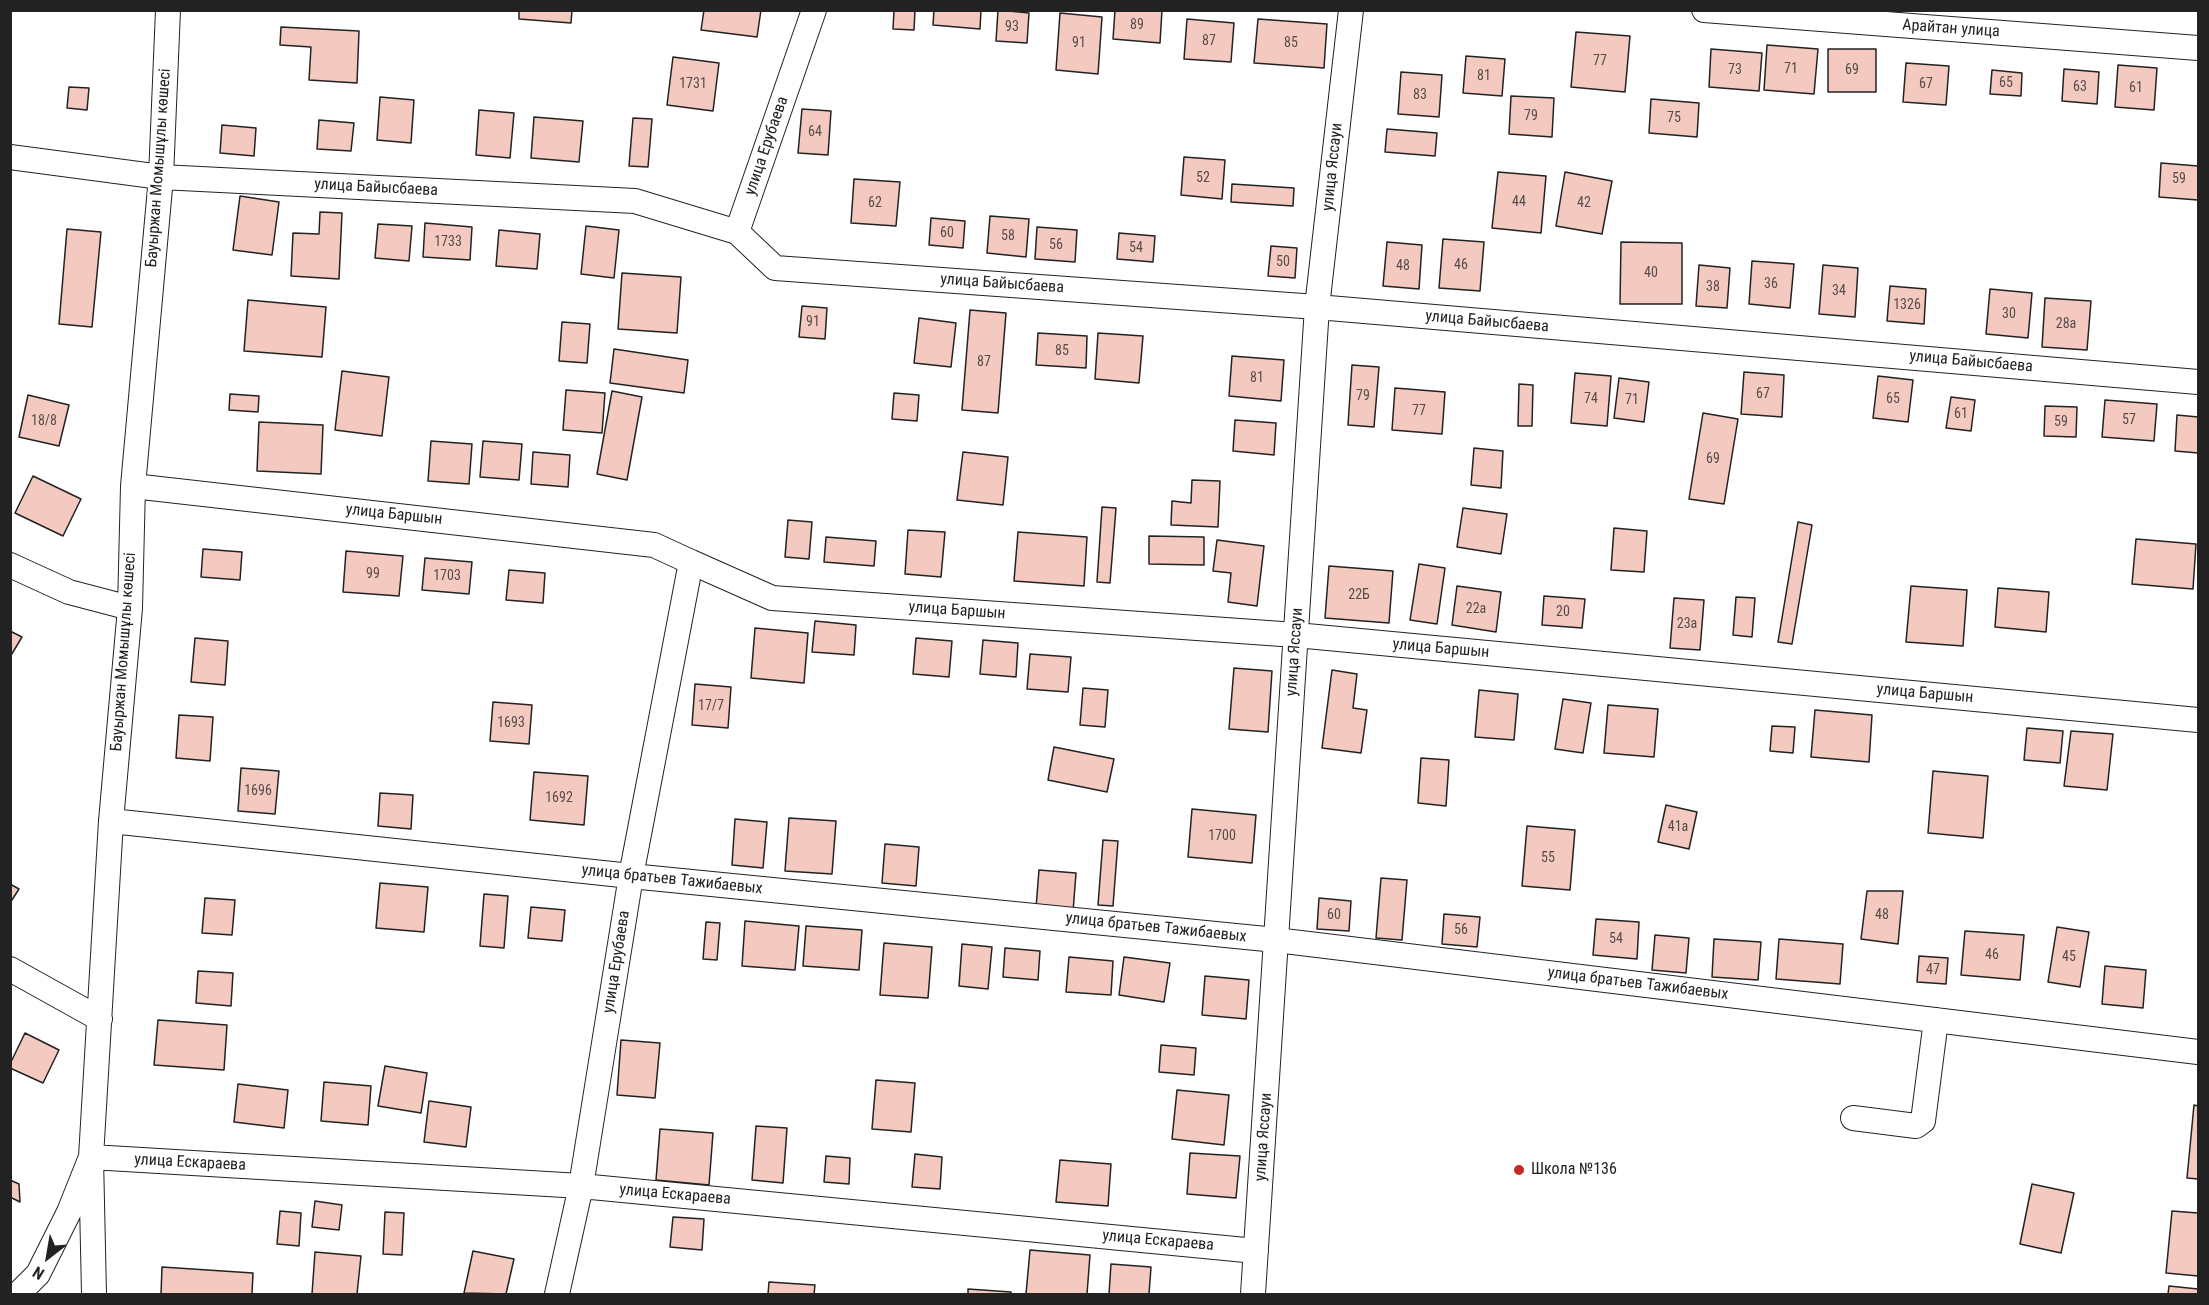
<!DOCTYPE html>
<meta charset="utf-8">
<style>
body{margin:0}
#map{position:relative;width:2209px;height:1305px;overflow:hidden;background:#fff;font-family:"Roboto Condensed",sans-serif}
canvas{display:block}
.frame{position:absolute;inset:0;border:12px solid #222;pointer-events:none}
.north{position:absolute;left:18px;top:1227px;width:60px;height:60px;-webkit-text-stroke:4px #fff;paint-order:stroke;rotate:211deg;font-size:16px;font-weight:700;line-height:24px;text-align:center;color:#222}
.north::after{content:'';display:block;margin:auto;width:21px;height:27px;background:#222;clip-path:polygon(50% 0,100% 100%,50% 72%,0 100%)}
</style>
<div id="map">
<canvas width="2209" height="1305"></canvas>
<div class="frame"></div>
<div class="north">N</div>
</div>
<script>
const c = document.querySelector('canvas').getContext('2d');
c.lineJoin = 'round';
function fillPath(path, color) { c.fillStyle = color; c.fill(path, 'evenodd'); }
function stroke(path, color, width, dash) { c.strokeStyle = color; c.lineWidth = width; c.lineCap = dash ? 'butt' : 'round'; c.setLineDash(dash || []); c.stroke(path); }
function label(font, color, halo, rows, align = 'center') {
  c.font = font + ' "Roboto Condensed",sans-serif'; c.lineWidth = 4.5; c.setLineDash([]); c.textBaseline = 'middle'; c.strokeStyle = halo; c.fillStyle = color; for (const [text, x, y, turn = 0] of rows) {
    c.save(); c.translate(x, y); c.rotate((+turn || 0) * Math.PI / 180); c.textAlign = isNaN(turn) ? turn : align; if (halo) c.strokeText(text, 0, 0); c.fillText(text, 0, 0); c.restore();
  }
}
const building = new Path2D(`
 M 519,10 L 572,10 L 571,23 L 519,19 Z
 M 704,10 L 761,10 L 757,37 L 701,30 Z
 M 894,10 L 915,10 L 914,30 L 893,29 Z
 M 934,10 L 981,10 L 980,29 L 933,25 Z
 M 998,10 L 1029,13 L 1027,43 L 996,41 Z
 M 1115,10 L 1162,10 L 1160,43 L 1113,39 Z
 M 1060,13 L 1102,17 L 1098,74 L 1056,70 Z
 M 1187,19 L 1234,23 L 1231,62 L 1184,59 Z
 M 1258,19 L 1327,24 L 1324,68 L 1254,63 Z
 M 281,27 L 359,31 L 357,83 L 309,80 L 311,47 L 280,45 Z
 M 1576,32 L 1630,36 L 1625,92 L 1571,87 Z
 M 1767,45 L 1818,49 L 1814,94 L 1764,90 Z
 M 1711,49 L 1762,53 L 1759,91 L 1709,87 Z
 M 1828,49 L 1876,49 L 1876,92 L 1828,92 Z
 M 1466,56 L 1505,59 L 1502,96 L 1463,93 Z
 M 673,57 L 719,63 L 713,111 L 667,105 Z
 M 1906,63 L 1949,66 L 1946,105 L 1903,102 Z
 M 2118,65 L 2157,68 L 2154,110 L 2115,107 Z
 M 2064,69 L 2099,72 L 2097,104 L 2062,101 Z
 M 1992,70 L 2022,73 L 2021,96 L 1990,94 Z
 M 1401,72 L 1442,75 L 1439,117 L 1398,114 Z
 M 69,87 L 89,88 L 87,110 L 67,108 Z
 M 1511,96 L 1554,98 L 1552,137 L 1509,134 Z
 M 380,97 L 414,100 L 411,143 L 377,140 Z
 M 1651,99 L 1699,103 L 1697,137 L 1649,133 Z
 M 802,109 L 831,111 L 828,155 L 798,153 Z
 M 479,110 L 514,113 L 510,158 L 476,155 Z
 M 534,117 L 583,121 L 579,162 L 531,158 Z
 M 633,118 L 652,119 L 648,167 L 629,166 Z
 M 319,120 L 354,123 L 351,151 L 317,149 Z
 M 222,125 L 256,128 L 254,156 L 220,153 Z
 M 1387,129 L 1437,133 L 1435,156 L 1385,152 Z
 M 1184,157 L 1225,160 L 1222,199 L 1181,195 Z
 M 2161,163 L 2198,166 L 2198,200 L 2159,197 Z
 M 1498,172 L 1546,176 L 1541,233 L 1492,228 Z
 M 1565,172 L 1612,181 L 1602,234 L 1556,226 Z
 M 854,179 L 900,182 L 896,226 L 851,223 Z
 M 1232,184 L 1294,188 L 1293,206 L 1231,202 Z
 M 240,196 L 279,202 L 272,255 L 233,250 Z
 M 320,212 L 342,213 L 339,279 L 291,276 L 293,233 L 319,234 Z
 M 990,216 L 1029,219 L 1026,257 L 987,253 Z
 M 931,218 L 965,221 L 963,248 L 929,245 Z
 M 425,223 L 472,227 L 470,260 L 423,257 Z
 M 378,224 L 412,226 L 409,261 L 375,258 Z
 M 586,226 L 619,230 L 614,278 L 581,274 Z
 M 1037,227 L 1077,230 L 1075,262 L 1035,259 Z
 M 67,229 L 101,232 L 92,327 L 59,324 Z
 M 499,230 L 540,234 L 537,269 L 496,266 Z
 M 1119,233 L 1155,236 L 1153,262 L 1117,259 Z
 M 1443,239 L 1484,242 L 1480,291 L 1439,288 Z
 M 1387,242 L 1422,245 L 1419,289 L 1383,286 Z
 M 1621,242 L 1682,243 L 1682,304 L 1620,304 Z
 M 1271,246 L 1297,248 L 1295,278 L 1268,276 Z
 M 1752,261 L 1794,264 L 1790,308 L 1749,304 Z
 M 1699,265 L 1730,268 L 1727,308 L 1696,306 Z
 M 1823,265 L 1858,268 L 1855,317 L 1819,314 Z
 M 622,273 L 681,277 L 677,333 L 618,329 Z
 M 1890,286 L 1926,289 L 1924,324 L 1887,321 Z
 M 1990,289 L 2032,293 L 2028,338 L 1986,334 Z
 M 2045,298 L 2091,301 L 2087,350 L 2042,347 Z
 M 248,300 L 326,307 L 322,357 L 244,351 Z
 M 802,306 L 827,308 L 825,339 L 799,337 Z
 M 970,310 L 1006,313 L 998,413 L 962,410 Z
 M 919,318 L 956,323 L 951,367 L 914,363 Z
 M 562,322 L 590,324 L 587,363 L 559,361 Z
 M 1038,333 L 1087,336 L 1086,368 L 1036,365 Z
 M 1098,333 L 1143,336 L 1139,383 L 1095,379 Z
 M 614,349 L 688,360 L 684,393 L 610,383 Z
 M 1232,356 L 1284,360 L 1281,401 L 1229,396 Z
 M 1352,365 L 1379,367 L 1374,427 L 1348,425 Z
 M 342,371 L 389,377 L 382,436 L 335,430 Z
 M 1744,372 L 1784,375 L 1782,417 L 1741,414 Z
 M 1575,373 L 1611,376 L 1607,426 L 1571,423 Z
 M 1878,376 L 1913,380 L 1908,422 L 1873,418 Z
 M 1619,378 L 1649,382 L 1644,422 L 1614,418 Z
 M 1519,384 L 1533,385 L 1532,426 L 1518,426 Z
 M 1395,388 L 1445,392 L 1442,434 L 1392,430 Z
 M 566,390 L 605,393 L 602,433 L 563,430 Z
 M 612,391 L 642,397 L 627,480 L 597,474 Z
 M 894,393 L 919,395 L 917,421 L 892,419 Z
 M 230,394 L 259,396 L 258,412 L 229,410 Z
 M 28,395 L 69,405 L 59,446 L 19,437 Z
 M 1951,397 L 1975,400 L 1971,431 L 1946,428 Z
 M 2105,400 L 2157,404 L 2154,441 L 2102,437 Z
 M 2045,406 L 2077,407 L 2076,437 L 2044,436 Z
 M 1703,413 L 1738,419 L 1724,504 L 1689,499 Z
 M 2177,415 L 2198,417 L 2198,453 L 2175,451 Z
 M 1235,420 L 1276,423 L 1274,455 L 1233,451 Z
 M 259,422 L 323,425 L 321,474 L 257,471 Z
 M 431,441 L 472,444 L 469,484 L 428,481 Z
 M 483,441 L 522,444 L 519,480 L 480,477 Z
 M 1474,448 L 1503,451 L 1501,488 L 1471,485 Z
 M 533,452 L 570,455 L 568,487 L 531,484 Z
 M 963,452 L 1008,457 L 1003,505 L 957,500 Z
 M 33,476 L 81,499 L 63,536 L 15,513 Z
 M 1192,480 L 1220,481 L 1218,527 L 1171,525 L 1172,501 L 1191,503 Z
 M 1102,507 L 1116,508 L 1110,583 L 1097,582 Z
 M 1463,508 L 1507,514 L 1501,554 L 1457,547 Z
 M 788,520 L 812,522 L 809,559 L 785,557 Z
 M 1798,522 L 1812,525 L 1792,644 L 1778,642 Z
 M 1614,528 L 1647,531 L 1644,572 L 1611,570 Z
 M 908,530 L 945,532 L 941,577 L 905,574 Z
 M 1018,532 L 1087,537 L 1084,586 L 1014,581 Z
 M 1149,536 L 1204,537 L 1204,565 L 1149,564 Z
 M 826,537 L 876,541 L 874,566 L 824,562 Z
 M 2136,539 L 2196,544 L 2193,589 L 2132,584 Z
 M 1217,540 L 1264,546 L 1257,606 L 1228,602 L 1231,573 L 1213,571 Z
 M 203,549 L 242,552 L 240,580 L 201,577 Z
 M 346,551 L 403,556 L 399,596 L 343,592 Z
 M 425,558 L 472,562 L 469,594 L 422,590 Z
 M 1419,564 L 1445,568 L 1437,624 L 1410,620 Z
 M 1329,566 L 1393,571 L 1389,623 L 1325,618 Z
 M 509,570 L 545,573 L 543,603 L 506,600 Z
 M 1457,586 L 1501,592 L 1496,632 L 1452,625 Z
 M 1911,586 L 1967,590 L 1963,646 L 1906,642 Z
 M 1998,588 L 2049,592 L 2046,632 L 1995,627 Z
 M 1544,596 L 1585,599 L 1582,628 L 1542,625 Z
 M 1736,597 L 1755,598 L 1752,637 L 1733,635 Z
 M 1674,598 L 1704,600 L 1700,650 L 1670,648 Z
 M 815,621 L 856,625 L 854,655 L 812,652 Z
 M 755,628 L 808,633 L 804,683 L 751,678 Z
 M 10,631 L 22,637 L 10,657 Z
 M 195,638 L 228,641 L 225,685 L 191,682 Z
 M 916,638 L 952,641 L 949,677 L 913,674 Z
 M 983,640 L 1018,643 L 1016,677 L 980,674 Z
 M 1030,654 L 1071,657 L 1068,692 L 1027,689 Z
 M 1234,668 L 1272,671 L 1268,732 L 1229,729 Z
 M 1332,670 L 1357,674 L 1353,708 L 1367,710 L 1361,753 L 1322,748 Z
 M 695,684 L 731,687 L 728,728 L 692,725 Z
 M 1083,688 L 1108,690 L 1105,727 L 1080,725 Z
 M 1479,690 L 1518,694 L 1514,740 L 1475,737 Z
 M 1563,699 L 1591,703 L 1583,753 L 1555,749 Z
 M 493,702 L 532,705 L 529,744 L 490,741 Z
 M 1608,705 L 1658,709 L 1654,757 L 1604,753 Z
 M 1815,710 L 1872,715 L 1869,762 L 1811,757 Z
 M 179,715 L 213,717 L 210,761 L 176,758 Z
 M 1772,726 L 1795,727 L 1793,753 L 1770,751 Z
 M 2027,728 L 2063,731 L 2060,763 L 2024,760 Z
 M 2071,731 L 2113,734 L 2107,790 L 2064,786 Z
 M 1054,747 L 1114,759 L 1107,792 L 1048,780 Z
 M 1421,758 L 1449,760 L 1446,806 L 1418,803 Z
 M 241,768 L 279,771 L 275,814 L 238,811 Z
 M 1933,771 L 1988,776 L 1983,838 L 1928,833 Z
 M 534,772 L 588,776 L 584,825 L 530,820 Z
 M 380,793 L 413,795 L 411,829 L 378,826 Z
 M 1666,805 L 1697,812 L 1689,849 L 1658,842 Z
 M 1192,809 L 1256,815 L 1252,863 L 1188,857 Z
 M 789,818 L 836,821 L 832,874 L 785,871 Z
 M 735,819 L 767,822 L 763,868 L 732,865 Z
 M 1527,826 L 1575,830 L 1570,890 L 1522,886 Z
 M 1103,840 L 1118,841 L 1113,906 L 1098,905 Z
 M 885,844 L 919,847 L 916,886 L 882,883 Z
 M 1039,870 L 1076,873 L 1073,912 L 1036,908 Z
 M 1381,878 L 1407,880 L 1402,940 L 1376,938 Z
 M 380,883 L 428,887 L 424,932 L 376,928 Z
 M 10,884 L 19,889 L 10,903 Z
 M 1867,891 L 1903,891 L 1898,944 L 1861,939 Z
 M 484,894 L 508,896 L 504,948 L 480,946 Z
 M 205,898 L 235,900 L 232,935 L 202,933 Z
 M 1319,898 L 1351,901 L 1349,931 L 1317,929 Z
 M 531,907 L 565,910 L 562,941 L 528,938 Z
 M 1444,914 L 1480,917 L 1477,947 L 1442,944 Z
 M 1596,919 L 1639,922 L 1637,959 L 1593,955 Z
 M 745,921 L 799,926 L 795,970 L 742,966 Z
 M 706,922 L 720,923 L 717,960 L 703,959 Z
 M 806,926 L 862,930 L 859,970 L 803,966 Z
 M 2057,927 L 2089,932 L 2080,987 L 2048,982 Z
 M 1965,931 L 2024,935 L 2020,980 L 1961,975 Z
 M 1655,935 L 1689,938 L 1686,973 L 1652,970 Z
 M 1714,939 L 1761,942 L 1758,980 L 1712,977 Z
 M 1779,939 L 1843,944 L 1840,984 L 1776,979 Z
 M 884,943 L 932,947 L 928,998 L 880,995 Z
 M 962,944 L 992,947 L 988,989 L 959,986 Z
 M 1005,948 L 1040,951 L 1038,980 L 1003,977 Z
 M 1919,956 L 1948,958 L 1946,984 L 1917,982 Z
 M 1069,957 L 1113,961 L 1111,995 L 1066,992 Z
 M 1124,957 L 1170,963 L 1164,1002 L 1119,995 Z
 M 2105,966 L 2146,970 L 2143,1008 L 2102,1004 Z
 M 198,971 L 233,973 L 231,1006 L 196,1003 Z
 M 1205,976 L 1249,980 L 1246,1019 L 1202,1015 Z
 M 158,1020 L 227,1025 L 224,1070 L 154,1065 Z
 M 25,1033 L 59,1050 L 43,1083 L 10,1068 L 10,1064 Z
 M 621,1040 L 660,1043 L 655,1098 L 617,1095 Z
 M 1161,1045 L 1196,1048 L 1194,1075 L 1159,1072 Z
 M 385,1066 L 427,1073 L 421,1113 L 378,1106 Z
 M 876,1080 L 915,1083 L 911,1132 L 872,1129 Z
 M 324,1082 L 371,1086 L 368,1125 L 321,1121 Z
 M 238,1084 L 288,1090 L 284,1128 L 234,1122 Z
 M 1177,1090 L 1229,1095 L 1224,1145 L 1172,1139 Z
 M 429,1101 L 471,1107 L 466,1147 L 424,1142 Z
 M 2194,1105 L 2198,1106 L 2198,1179 L 2187,1178 Z
 M 756,1126 L 787,1128 L 783,1183 L 752,1180 Z
 M 660,1129 L 713,1133 L 709,1185 L 656,1180 Z
 M 1190,1153 L 1240,1156 L 1236,1198 L 1187,1194 Z
 M 915,1154 L 942,1157 L 940,1189 L 912,1187 Z
 M 826,1156 L 850,1158 L 849,1184 L 824,1182 Z
 M 1060,1160 L 1111,1164 L 1108,1206 L 1056,1202 Z
 M 10,1180 L 19,1184 L 20,1202 L 10,1197 Z
 M 2032,1184 L 2074,1193 L 2061,1253 L 2020,1244 Z
 M 315,1201 L 342,1205 L 339,1230 L 312,1227 Z
 M 280,1211 L 301,1213 L 299,1246 L 277,1244 Z
 M 2172,1211 L 2198,1213 L 2198,1276 L 2166,1273 Z
 M 385,1212 L 404,1213 L 402,1255 L 383,1254 Z
 M 673,1217 L 704,1219 L 702,1250 L 670,1247 Z
 M 1030,1250 L 1090,1255 L 1087,1294 L 1026,1294 Z
 M 473,1251 L 514,1259 L 506,1294 L 464,1293 Z
 M 315,1252 L 361,1256 L 357,1294 L 312,1294 Z
 M 1111,1264 L 1151,1267 L 1149,1294 L 1109,1294 Z
 M 162,1267 L 253,1273 L 252,1294 L 161,1294 Z
 M 769,1282 L 815,1285 L 814,1294 L 768,1294 Z
 M 2169,1286 L 2198,1289 L 2198,1294 L 2168,1294 Z
 M 968,1289 L 1011,1292 L 1011,1294 L 968,1294 Z`);
const minor = new Path2D(`
 M 814,10 L 737,232 L 775,268 L 1317,307 L 2198,382
 M 1704,10 L 2198,48
 M 10,157 L 161,177 L 635,201 L 737,232
 M 133,486 L 654,545 L 691,562 L 631,876 L 581,1186 L 557,1294
 M 691,562 L 772,598 L 1296,635 L 2198,720
 M 10,565 L 69,592 L 130,608
 M 111,821 L 631,876 L 1276,940 L 2198,1052
 M 10,969 L 100,1019
 M 1853,1118 L 1916,1126 L 1923,1121 L 1936,1020
 M 18,1294 L 38,1274 L 69,1212 L 91,1157 L 581,1186 L 1256,1251
 M 94,1294 L 91,1157 L 111,821 L 130,608 L 133,486 L 161,177 L 168,10
 M 1253,1294 L 1317,307 L 1351,10`);
const markers = [
 [1519,1170,6,"#c62828"]
];
const numberNames = [
 ["89",1137,25],
 ["93",1012,27],
 ["87",1209,41],
 ["91",1079,43],
 ["85",1291,43],
 ["77",1600,61],
 ["71",1791,69],
 ["73",1735,70],
 ["69",1852,70],
 ["81",1484,76],
 ["65",2006,83],
 ["1731",693,84],
 ["67",1926,84],
 ["63",2080,87],
 ["61",2136,88],
 ["83",1420,95],
 ["79",1531,116],
 ["75",1674,118],
 ["64",815,132],
 ["52",1203,178],
 ["59",2179,179],
 ["44",1519,202],
 ["62",875,203],
 ["42",1584,203],
 ["60",947,233],
 ["58",1008,236],
 ["1733",448,242],
 ["56",1056,245],
 ["54",1136,248],
 ["50",1283,262],
 ["46",1461,265],
 ["48",1403,266],
 ["40",1651,273],
 ["36",1771,284],
 ["38",1713,287],
 ["34",1839,291],
 ["1326",1907,305],
 ["30",2009,314],
 ["91",813,322],
 ["28а",2066,324],
 ["85",1062,351],
 ["87",984,362],
 ["81",1257,378],
 ["67",1763,394],
 ["79",1363,396],
 ["74",1591,399],
 ["65",1893,399],
 ["71",1632,400],
 ["77",1419,411],
 ["61",1961,414],
 ["57",2129,420],
 ["18/8",44,421],
 ["59",2061,422],
 ["69",1713,459],
 ["99",373,574],
 ["1703",447,576],
 ["22Б",1359,595],
 ["22а",1476,609],
 ["20",1563,612],
 ["23а",1687,624],
 ["17/7",711,706],
 ["1693",511,723],
 ["1696",258,791],
 ["1692",559,798],
 ["41а",1678,827],
 ["1700",1222,836],
 ["55",1548,858],
 ["60",1334,915],
 ["48",1882,915],
 ["56",1461,930],
 ["54",1616,939],
 ["46",1992,955],
 ["45",2069,957],
 ["47",1933,970]
];
const streetNames = [
 ["Арайтан улица",1951,29,4],
 ["улица Ерубаева",767,146,-71],
 ["улица Яссауи",1333,167,-84],
 ["Бауыржан Момышұлы көшесі",159,168,-86],
 ["улица Байысбаева",376,188,3],
 ["улица Байысбаева",1002,284,4],
 ["улица Байысбаева",1487,322,5],
 ["улица Байысбаева",1971,362,5],
 ["улица Баршын",394,515,6],
 ["улица Баршын",957,611,4],
 ["улица Баршын",1441,649,5],
 ["Бауыржан Момышұлы көшесі",124,652,-86],
 ["улица Яссауи",1295,652,-86],
 ["улица Баршын",1925,694,5],
 ["улица братьев Тажибаевых",672,880,6],
 ["улица братьев Тажибаевых",1156,928,6],
 ["улица Ерубаева",617,962,-81],
 ["улица братьев Тажибаевых",1638,984,7],
 ["улица Яссауи",1264,1137,-86],
 ["улица Ескараева",190,1163,3],
 ["улица Ескараева",675,1195,5],
 ["улица Ескараева",1158,1241,5]
];
const poiNames = [
 ["Школа №136",1531,1170]
];
fillPath(building, '#f3c9c0');
stroke(building, '#222', 1.5);
stroke(minor, '#222', 26);
stroke(minor, '#fff', 24);
for (const [x, y, r, color] of markers) { const dot = new Path2D(); dot.arc(x, y, r, 0, 2 * Math.PI); c.fillStyle = color; c.fill(dot); stroke(dot, '#fff', 2); }
label('14px', '#564c4a', null, numberNames);
label('16px', '#222', '#fff', streetNames);
label('16px', '#222', '#fff', poiNames, 'left');
</script>
